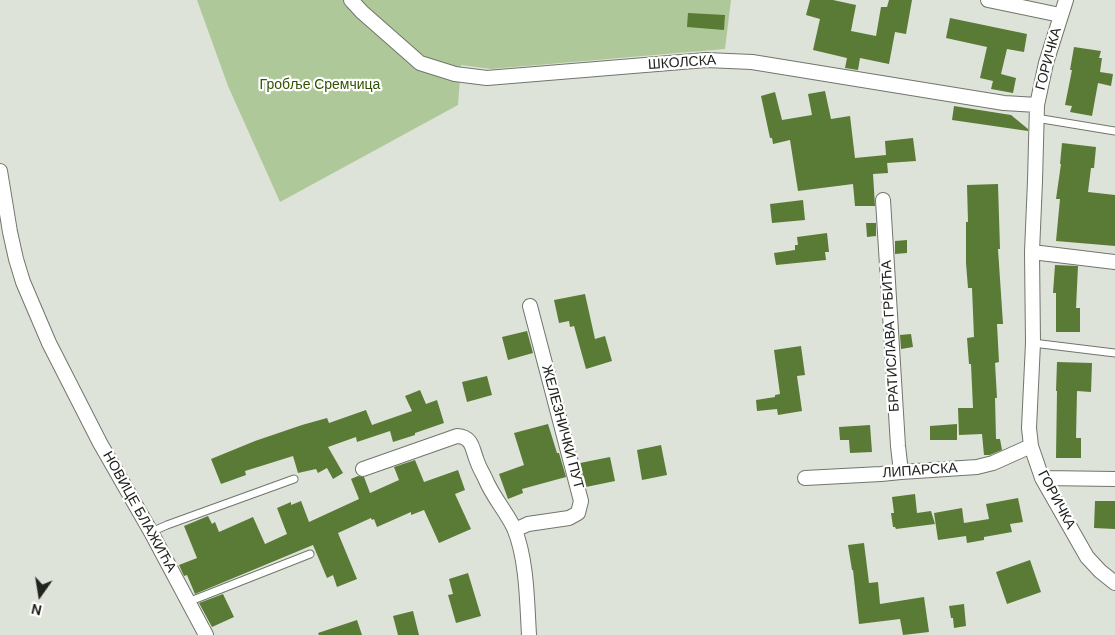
<!DOCTYPE html>
<meta charset="utf-8">
<style>
body{margin:0}
#map{position:relative;width:1115px;height:635px;overflow:hidden;background:#dde3d8;font-family:"DM Sans",sans-serif}
canvas{display:block}
.north{position:absolute;left:15px;top:570px;width:50px;height:50px;-webkit-text-stroke:4px #fff;paint-order:stroke;rotate:193deg;font-size:14px;font-weight:700;line-height:20px;text-align:center;color:#21231f}
.north::after{content:'';display:block;margin:auto;width:18px;height:22px;background:#21231f;clip-path:polygon(50% 0,100% 100%,50% 72%,0 100%)}
</style>
<div id="map">
<canvas width="1115" height="635"></canvas>
<div class="north">N</div>
</div>
<script>
const c = document.querySelector('canvas').getContext('2d');
c.lineJoin = 'round';
function fillPath(path, color) { c.fillStyle = color; c.fill(path, 'evenodd'); }
function stroke(path, color, width, dash) { c.strokeStyle = color; c.lineWidth = width; c.lineCap = dash ? 'butt' : 'round'; c.setLineDash(dash || []); c.stroke(path); }
function label(font, color, halo, rows, align = 'center') {
  c.font = font + ' "DM Sans",sans-serif'; c.lineWidth = 4.5; c.setLineDash([]); c.textBaseline = 'middle'; c.strokeStyle = halo; c.fillStyle = color; for (const [text, x, y, turn = 0] of rows) {
    c.save(); c.translate(x, y); c.rotate((+turn || 0) * Math.PI / 180); c.textAlign = isNaN(turn) ? turn : align; if (halo) c.strokeText(text, 0, 0); c.fillText(text, 0, 0); c.restore();
  }
}
const green = new Path2D(`
 M 197,0 L 731,0 L 725,49 L 491,69 L 461,65 L 458,105 L 280,202 L 228,86 Z`);
const building = new Path2D(`
 M 810,0 L 833,0 L 856,5 L 851,31 L 876,36 L 881,7 L 887,7 L 889,0 L 912,0 L 906,34 L 895,32 L 889,64 L 860,58 L 858,70 L 845,68 L 847,58 L 813,50 L 820,19 L 806,15 Z
 M 688,13 L 725,15 L 724,30 L 687,27 Z
 M 950,18 L 1027,34 L 1024,52 L 1007,49 L 1001,74 L 1016,78 L 1013,93 L 991,89 L 993,81 L 980,78 L 987,47 L 946,38 Z
 M 1074,47 L 1101,51 L 1099,58 L 1102,58 L 1100,72 L 1113,74 L 1111,86 L 1098,83 L 1092,116 L 1070,112 L 1072,106 L 1065,105 L 1072,70 L 1070,70 Z
 M 825,91 L 831,119 L 850,116 L 855,158 L 886,155 L 885,141 L 913,138 L 916,161 L 887,163 L 887,162 L 888,173 L 873,174 L 875,206 L 855,206 L 853,184 L 798,191 L 790,140 L 773,144 L 772,138 L 770,138 L 761,96 L 775,92 L 782,120 L 812,115 L 808,94 Z
 M 954,106 L 1011,115 L 1028,129 L 1028,131 L 952,120 Z
 M 1062,143 L 1096,147 L 1094,168 L 1091,168 L 1088,192 L 1115,195 L 1115,246 L 1056,241 L 1060,199 L 1056,199 L 1061,164 L 1060,164 Z
 M 998,184 L 1000,249 L 998,249 L 1003,324 L 997,324 L 999,362 L 995,363 L 997,398 L 995,398 L 996,439 L 1000,439 L 1002,450 L 990,455 L 984,455 L 982,434 L 959,435 L 958,408 L 973,408 L 971,364 L 969,364 L 967,338 L 974,337 L 972,288 L 968,288 L 966,263 L 966,222 L 968,222 L 967,185 Z
 M 803,200 L 805,220 L 772,223 L 770,204 Z
 M 866,223 L 876,223 L 876,236 L 867,237 Z
 M 827,233 L 829,252 L 825,252 L 826,260 L 776,265 L 774,253 L 795,250 L 795,245 L 798,245 L 797,237 Z
 M 907,240 L 907,253 L 895,254 L 895,241 Z
 M 1055,265 L 1078,266 L 1076,308 L 1080,308 L 1080,332 L 1056,332 L 1056,293 L 1053,293 Z
 M 585,294 L 595,339 L 605,336 L 612,361 L 586,369 L 574,326 L 570,327 L 569,321 L 559,323 L 554,300 Z
 M 527,331 L 533,353 L 508,360 L 502,337 Z
 M 911,334 L 913,347 L 901,349 L 900,335 Z
 M 801,346 L 805,375 L 797,376 L 802,411 L 778,415 L 777,409 L 757,411 L 756,400 L 775,397 L 775,395 L 780,394 L 774,350 Z
 M 1057,362 L 1092,363 L 1091,392 L 1077,391 L 1076,438 L 1081,438 L 1081,458 L 1056,458 L 1057,391 L 1056,391 Z
 M 487,376 L 492,395 L 467,402 L 462,382 Z
 M 420,390 L 426,404 L 437,400 L 444,423 L 415,433 L 415,435 L 393,442 L 390,431 L 357,442 L 356,437 L 328,447 L 343,473 L 333,479 L 327,468 L 318,473 L 316,469 L 298,473 L 293,456 L 245,471 L 246,475 L 221,484 L 211,459 L 255,441 L 302,425 L 327,418 L 329,423 L 366,410 L 372,425 L 412,411 L 405,396 Z
 M 548,424 L 557,453 L 559,453 L 566,477 L 522,489 L 523,493 L 508,499 L 499,474 L 524,465 L 514,433 Z
 M 957,424 L 957,440 L 930,440 L 930,426 Z
 M 870,425 L 872,452 L 850,453 L 849,440 L 840,440 L 839,427 Z
 M 661,445 L 667,475 L 642,480 L 637,450 Z
 M 610,457 L 615,481 L 586,487 L 580,463 Z
 M 415,460 L 424,482 L 458,470 L 465,490 L 455,494 L 471,529 L 439,543 L 424,510 L 411,515 L 411,512 L 377,527 L 374,519 L 372,520 L 371,518 L 338,533 L 357,579 L 337,587 L 333,575 L 327,578 L 313,545 L 195,594 L 187,575 L 184,576 L 179,565 L 197,558 L 184,526 L 208,516 L 212,524 L 215,522 L 219,532 L 253,517 L 265,544 L 287,534 L 277,508 L 291,502 L 291,505 L 301,501 L 309,522 L 359,499 L 351,479 L 358,476 L 364,477 L 370,493 L 399,480 L 394,467 Z
 M 915,494 L 917,513 L 931,511 L 935,524 L 896,529 L 895,527 L 893,527 L 891,513 L 894,513 L 892,497 Z
 M 1018,498 L 1023,522 L 1010,524 L 1012,532 L 984,537 L 984,540 L 967,543 L 966,536 L 938,540 L 934,513 L 962,508 L 964,523 L 989,519 L 986,504 Z
 M 1095,501 L 1115,501 L 1115,529 L 1094,528 Z
 M 864,543 L 869,583 L 878,582 L 880,604 L 924,597 L 929,632 L 903,635 L 900,619 L 859,624 L 853,570 L 852,570 L 848,545 Z
 M 1030,560 L 1041,592 L 1007,604 L 996,572 Z
 M 468,573 L 481,616 L 456,623 L 448,595 L 453,594 L 449,579 Z
 M 223,594 L 234,617 L 212,627 L 199,603 Z
 M 964,604 L 966,626 L 954,628 L 953,618 L 951,618 L 949,606 Z
 M 413,611 L 419,635 L 398,635 L 393,616 Z
 M 357,620 L 362,635 L 319,635 L 318,633 Z`);
const lane = new Path2D(`
 M 1036,118 L 1115,131
 M 1033,343 L 1115,353
 M 151,532 L 167,525 L 294,479
 M 188,602 L 310,554`);
const street = new Path2D(`
 M 351,0 L 362,12 L 420,63 L 455,74 L 487,78 L 706,60 L 752,62 L 1004,103 L 1037,105
 M 988,0 L 1060,15
 M 1066,0 L 1046,63 L 1037,105 L 1035,181 L 1032,252 L 1033,343 L 1029,428 L 1031,446 L 1042,478 L 1087,557 L 1100,571 L 1115,583
 M 0,171 L 10,232 L 16,259 L 23,282 L 49,343 L 100,443 L 151,532 L 206,635
 M 883,200 L 898,446 L 901,472
 M 1032,252 L 1115,262
 M 363,469 L 457,436 C 473,437 472,449 477,461 C 479,467 482,472 485,478 C 492,496 506,511 514,528 C 527,559 527,602 529,635
 M 805,478 L 881,474 L 901,472 L 977,467 L 993,463 L 1031,446
 M 1042,478 L 1115,479
 M 515,530 L 528,524 L 569,518 L 578,513 L 581,501 L 530,306`);
const streetNames = [
 ["ГОРИЧКА",1049,59,-75],
 ["ШКОЛСКА",682,63,-4],
 ["БРАТИСЛАВА ГРБИЋА",891,336,-93],
 ["ЖЕЛЕЗНИЧКИ ПУТ",562,427,75],
 ["ЛИПАРСКА",920,471,-4],
 ["ГОРИЧКА",1056,500,62],
 ["НОВИЦЕ БЛАЖИЋА",139,512,61]
];
const parkNames = [
 ["Гробље Сремчица",320,85]
];
fillPath(green, '#afc899');
fillPath(building, '#597b35');
stroke(lane, '#70766c', 9);
stroke(street, '#70766c', 16);
stroke(lane, '#fff', 7);
stroke(street, '#fff', 14);
label('14px', '#21231f', '#fff', streetNames);
label('14px', '#325200', '#fff', parkNames);
</script>
